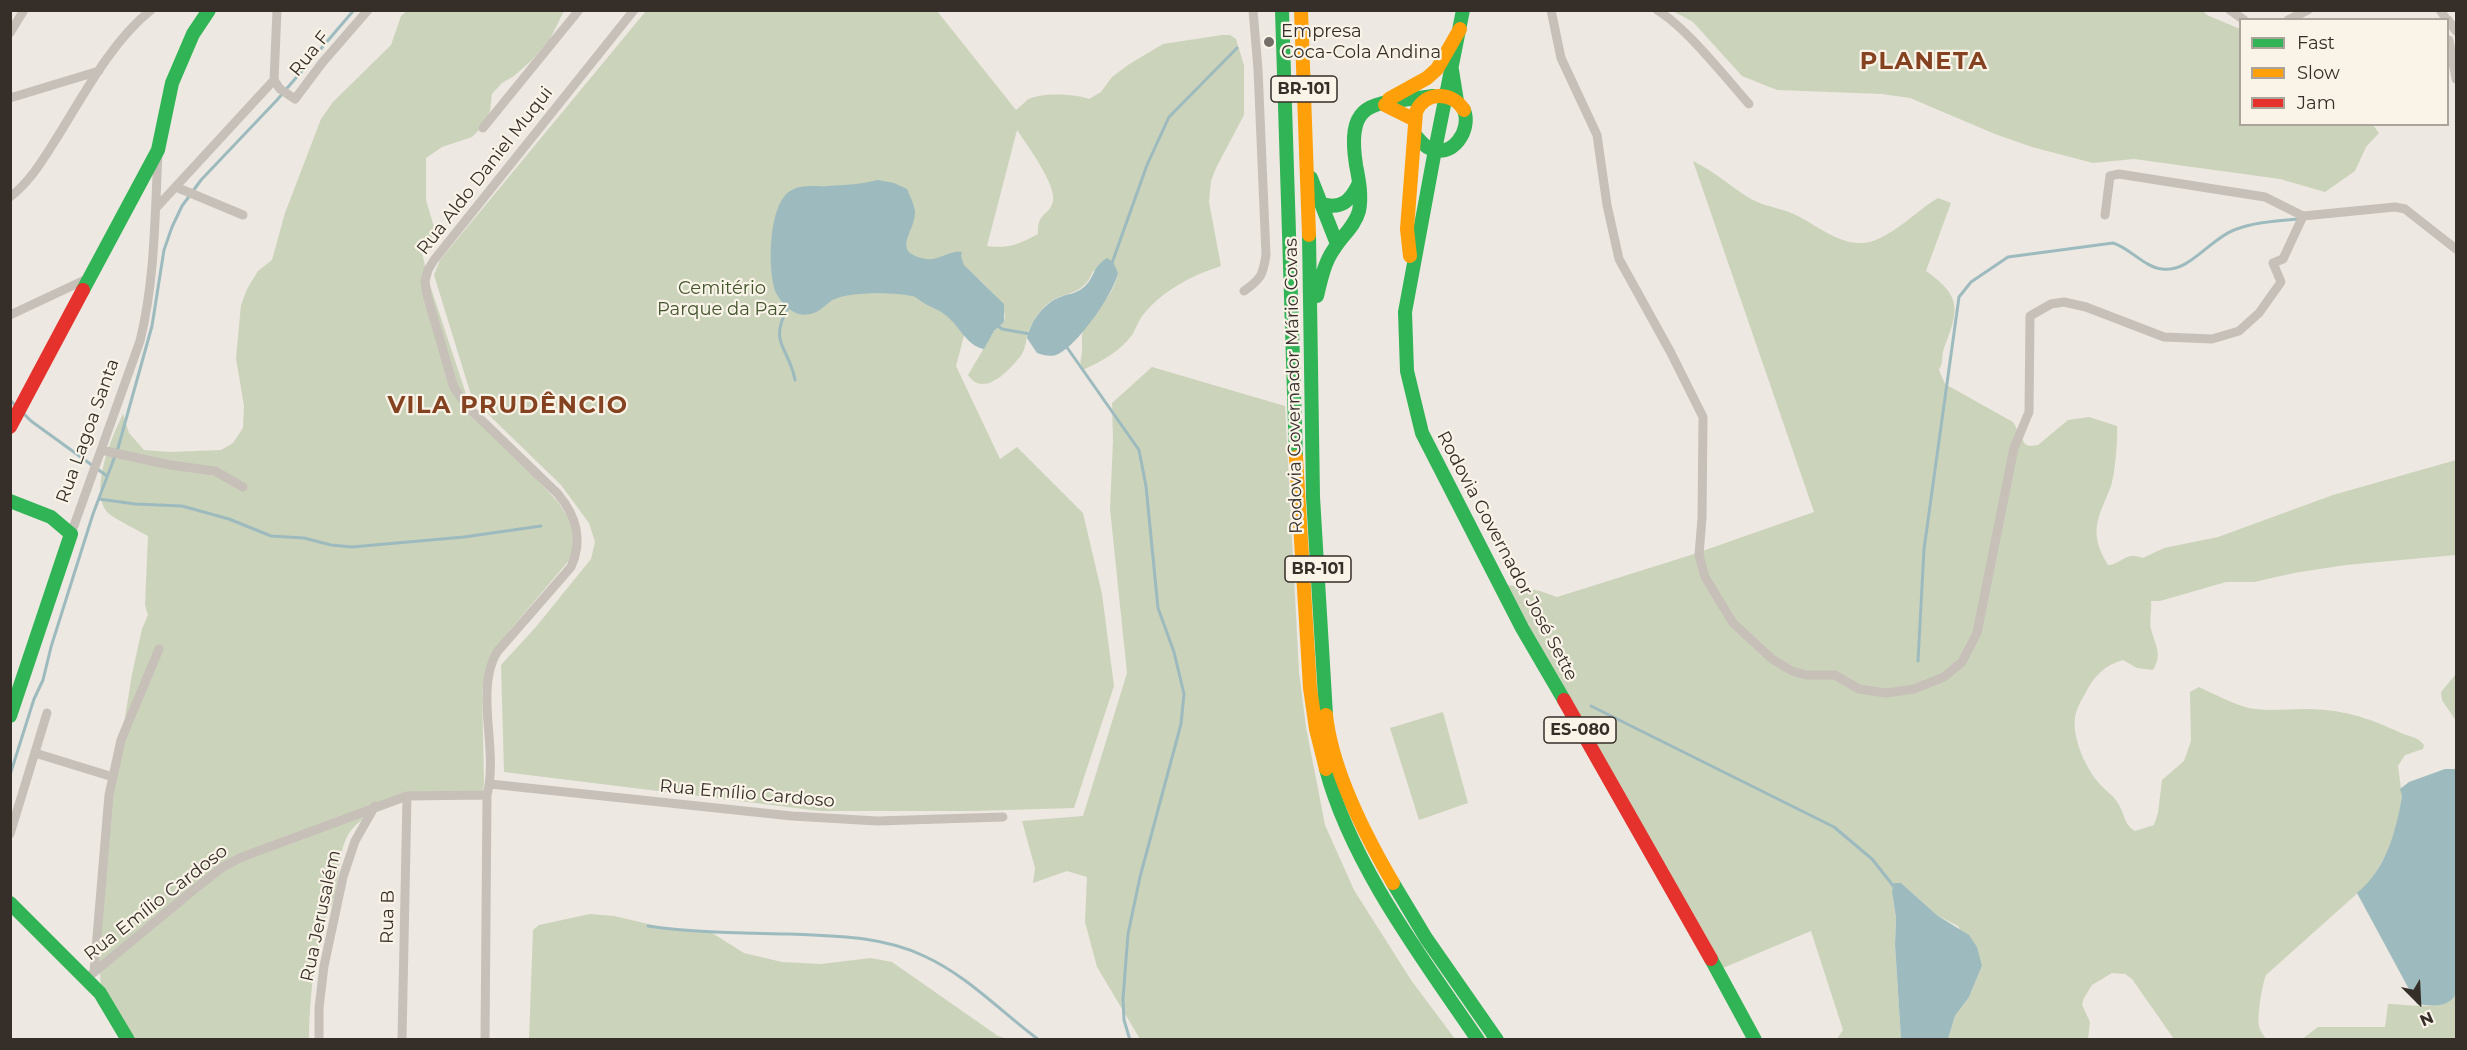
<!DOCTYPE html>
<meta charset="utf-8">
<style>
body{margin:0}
#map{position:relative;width:2467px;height:1050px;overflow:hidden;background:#ede8e1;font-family:Montserrat,sans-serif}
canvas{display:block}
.frame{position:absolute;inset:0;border:12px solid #362e28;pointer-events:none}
.legend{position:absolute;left:2239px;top:18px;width:210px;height:108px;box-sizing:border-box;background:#f9f3e8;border:2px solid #aba49b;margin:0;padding:8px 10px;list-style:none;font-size:18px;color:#362e28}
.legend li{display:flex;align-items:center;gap:12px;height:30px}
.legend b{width:30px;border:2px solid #aba49b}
.north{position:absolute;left:2389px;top:972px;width:60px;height:60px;-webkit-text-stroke:4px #f9f3e8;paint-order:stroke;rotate:156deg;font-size:16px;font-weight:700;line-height:24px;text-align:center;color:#362e28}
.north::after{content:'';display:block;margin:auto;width:21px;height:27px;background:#362e28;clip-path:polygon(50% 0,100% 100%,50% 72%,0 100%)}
</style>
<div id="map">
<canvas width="2467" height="1050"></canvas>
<div class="frame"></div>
<ul class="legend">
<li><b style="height:8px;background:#30b455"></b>Fast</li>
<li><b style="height:8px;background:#ff9f0a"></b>Slow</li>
<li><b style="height:8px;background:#e5322d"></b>Jam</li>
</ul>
<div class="north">N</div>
</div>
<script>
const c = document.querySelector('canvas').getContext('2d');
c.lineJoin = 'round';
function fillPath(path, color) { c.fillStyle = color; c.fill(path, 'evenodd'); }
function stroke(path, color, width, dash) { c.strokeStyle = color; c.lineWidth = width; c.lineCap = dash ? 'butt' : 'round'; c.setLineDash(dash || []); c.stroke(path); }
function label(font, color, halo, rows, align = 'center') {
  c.font = font + ' Montserrat,sans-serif'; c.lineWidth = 4.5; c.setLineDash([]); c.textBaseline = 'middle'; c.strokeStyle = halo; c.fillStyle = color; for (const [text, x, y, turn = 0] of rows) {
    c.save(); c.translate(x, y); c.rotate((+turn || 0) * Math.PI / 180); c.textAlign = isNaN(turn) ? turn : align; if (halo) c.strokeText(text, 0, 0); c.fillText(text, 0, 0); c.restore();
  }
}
const green = new Path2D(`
 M 408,10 L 564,11 L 550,39 L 532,60 L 514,76 L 502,83 L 492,94 L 490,111 L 485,124 L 472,137 L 442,147 L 426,158 L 426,200 L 434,227 L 432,239 L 420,245 L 429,282 L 467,397 L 494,433 L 558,502 L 573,525 L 577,551 L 510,630 L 487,665 L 482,691 L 484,781 L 483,793 C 446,792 363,800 346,839 C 337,858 340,882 333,901 C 331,908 326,915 324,922 C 314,952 309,1008 309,1039 L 134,1039 L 101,986 L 99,963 L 110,819 L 117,767 L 132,674 L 142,629 L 148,615 L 145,605 L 148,536 C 141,532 111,517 107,512 C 89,490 112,436 123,414 L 129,433 L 144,450 L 170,452 L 221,450 L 233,443 L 243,428 L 244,406 L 236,358 L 241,305 L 247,289 L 258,271 L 272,260 L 285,213 L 321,119 L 333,102 L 391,45 L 401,16 Z
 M 646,11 L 937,11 L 1016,110 C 1020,107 1024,103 1027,100 C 1041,92 1075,94 1089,99 L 1101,92 L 1112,77 L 1128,65 L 1163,44 L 1222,35 L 1230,35 L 1236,39 L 1244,65 L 1244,115 L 1216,168 L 1211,181 L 1209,202 L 1221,266 C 1191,276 1163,290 1143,315 C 1138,321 1136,329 1132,335 C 1121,351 1100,362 1083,370 C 1079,363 1081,360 1082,352 C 1083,344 1080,337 1084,329 C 1094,308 1113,299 1118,273 L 1093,271 C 1082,300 1060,289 1043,308 C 1038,314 1031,324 1028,332 C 1026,339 1026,347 1022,354 C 1011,369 984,399 968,375 L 994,331 L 1004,322 L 1005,317 L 1003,304 L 979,279 L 956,366 L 1000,459 L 1017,447 L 1083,513 L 1102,594 L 1114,686 L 1074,808 L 973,811 L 820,811 L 504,772 L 501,665 L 535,628 L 591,559 L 595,542 L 589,523 L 561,485 L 492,418 L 471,395 L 434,275 L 440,260 ZM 1017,130 C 1027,145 1056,184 1053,201 C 1050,216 1037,211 1038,234 C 1020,244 1008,249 987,246 Z
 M 1673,11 L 2203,11 L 2207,15 L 2240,29 L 2240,124 L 2373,125 L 2379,133 L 2366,147 L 2355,171 L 2325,192 L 2280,179 L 2134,159 L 2093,163 L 2032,147 L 1995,134 L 1910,98 L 1882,94 L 1777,90 L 1742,76 L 1693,22 Z
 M 1693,161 C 1713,171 1728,184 1746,196 C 1759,205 1775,207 1789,212 C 1816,223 1843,251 1873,241 C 1898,232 1916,211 1938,198 L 1951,203 L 1926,271 C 1962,296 1959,310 1944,348 C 1941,357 1944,361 1939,370 L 1945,384 L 2013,422 L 2025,444 L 2029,446 L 2038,445 L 2068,420 L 2089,417 L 2117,426 C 2118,439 2115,474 2111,486 C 2099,517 2087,531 2108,565 C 2123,564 2124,551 2143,558 L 2164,548 L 2218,537 L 2333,495 L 2456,460 L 2456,555 L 2346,565 L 2294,573 L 2254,582 L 2226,582 L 2160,601 L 2151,601 C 2152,609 2149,622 2151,629 C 2155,645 2163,654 2153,670 L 2137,668 L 2123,660 C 2105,665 2094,676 2086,692 C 2082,699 2076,709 2075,717 C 2072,737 2085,766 2097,781 C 2104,790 2114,795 2119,805 C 2125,815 2124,825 2135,831 L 2154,825 L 2158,813 L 2162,780 L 2184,761 L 2191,741 L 2190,692 L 2199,687 C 2214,694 2229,702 2245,707 C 2263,712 2285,709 2304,709 C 2341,709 2367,717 2401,733 C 2410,737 2417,736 2424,745 L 2423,749 L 2405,755 L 2398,766 L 2402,796 L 2398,822 L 2388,851 L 2370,882 L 2266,975 C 2262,985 2257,1016 2259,1026 C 2260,1031 2264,1036 2266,1039 L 2174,1039 L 2132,979 L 2125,974 L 2112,973 L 2092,985 L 2084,998 L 2082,1005 L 2090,1022 L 2088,1039 L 1948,1039 L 1955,1016 L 1969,997 L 1982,966 L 1958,926 L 1938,916 L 1901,883 L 1893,898 L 1896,918 L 1895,945 L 1901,1039 L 1837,1039 L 1843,1030 L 1811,931 L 1723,968 L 1503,584 L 1540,591 L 1557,597 L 1691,555 L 1814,512 Z
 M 1152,367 L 1285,406 L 1299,672 L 1306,727 L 1325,825 L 1354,890 L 1411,980 L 1455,1039 L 1140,1039 L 1097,967 L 1085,922 L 1087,877 L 1067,871 L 1033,883 L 1035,868 L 1022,821 L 1083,816 L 1127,673 L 1110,509 L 1113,441 L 1112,403 Z
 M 2456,674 L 2456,721 L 2442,700 L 2441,692 Z
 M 1443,712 L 1468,803 L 1419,820 L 1390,728 Z
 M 590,914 L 614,916 L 661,927 L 712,933 L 744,953 L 782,962 L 821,964 L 871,958 L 892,962 L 998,1036 L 1008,1039 L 529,1039 L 533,930 L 539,925 Z
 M 2456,994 L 2456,1039 L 2301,1040 L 2318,1027 L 2385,1027 L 2388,1004 C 2407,1004 2446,1012 2456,994 Z`);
const water = new Path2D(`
 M 878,180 L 894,183 L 907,189 C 910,196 914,204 915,211 C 916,232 889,252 926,259 C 939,261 949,250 962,252 L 961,256 L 964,265 L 1004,304 L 1004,322 L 994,331 L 984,349 C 966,346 959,324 944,314 C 938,309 930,307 924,303 C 920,301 917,297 912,296 C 896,292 845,291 831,301 C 821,309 814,317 799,314 C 790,312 780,301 776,293 C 767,271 768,201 792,190 C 803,184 817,187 828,186 C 845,185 862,184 878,180 Z
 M 1107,258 L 1113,262 L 1118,273 C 1114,293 1076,348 1056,355 C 1050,357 1043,355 1037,353 L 1027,338 C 1030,323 1043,304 1058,298 C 1066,294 1077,294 1084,287 C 1095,277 1092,267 1107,258 Z
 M 2445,769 L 2456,769 L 2456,994 C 2449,1008 2431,1006 2417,1004 L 2357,893 C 2386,869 2396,832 2402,796 L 2400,789 L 2409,782 Z
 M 1894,883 L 1901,883 L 1938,916 L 1969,935 L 1977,947 L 1982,966 L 1969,997 L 1955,1016 L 1948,1039 L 1901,1039 L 1895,945 L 1896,918 L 1892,891 Z`);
const stream = new Path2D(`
 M 1112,263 L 1147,165 L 1169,117 L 1237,48
 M 789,306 C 767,344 789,346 795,380
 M 997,325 L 1002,329 L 1030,334
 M 1066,346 L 1139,450 L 1146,486 L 1158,608 L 1174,652 L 1184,694 L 1181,724 L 1140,877 L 1128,934 L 1123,999 L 1124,1020 L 1130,1040
 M 10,400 L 17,407
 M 22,412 L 31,421 L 107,476
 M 99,499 L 135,504 L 182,506 L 229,519 L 271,536 L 304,538 L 331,545 L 352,547 L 464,537 L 541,526
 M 1918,661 L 1924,549 L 1959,297 L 1971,282 L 2008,257 L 2113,243 C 2130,248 2144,267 2162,269 C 2189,273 2210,239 2234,230 C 2255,222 2276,221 2298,219
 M 1591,706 L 1834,827 L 1872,859 L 1895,888
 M 10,775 L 34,699 L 43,680 L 51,647 L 93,514 L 118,448 L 152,326 L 164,250 L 172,227 L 182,206 L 201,180 L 277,100 L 354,10
 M 648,926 C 695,933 743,933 790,934 C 835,936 882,936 924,956 C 968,976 1001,1012 1039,1040`);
const street = new Path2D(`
 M 277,10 L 274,80 L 280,89 L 295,99 L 322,63 L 368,10
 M 1551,10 L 1561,58 L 1597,135 L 1607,205 L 1619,259 L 1671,353 L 1703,417 L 1702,518 L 1699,555 L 1705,577 L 1733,623 L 1772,659 L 1792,671 L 1806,675 L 1835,675 L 1859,689 L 1886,693 L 1914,689 L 1944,677 L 1962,662 L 1977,633 L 2014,448 L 2029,412 L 2030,316 L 2051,304 L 2064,302 L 2086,307 L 2164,337 L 2212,339 L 2239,331 L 2259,313 L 2281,282 L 2273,263 L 2283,259 L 2303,216
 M 1657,10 C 1687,28 1725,77 1749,104
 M 2230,10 L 2244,20
 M 2440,10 L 2447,20
 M 2288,20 L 2308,10
 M 2448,20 L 2456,31
 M 10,33 L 24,10
 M 2449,40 L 2456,79
 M 10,98 L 99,71
 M 483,128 L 579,10
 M 176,187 L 243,215
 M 10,197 C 31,181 44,158 58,136 C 84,94 112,41 151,10
 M 156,208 L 274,80
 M 2105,215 L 2110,176 L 2119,174 L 2265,197 L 2303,216 L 2395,207 L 2405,209 L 2456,249
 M 1244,291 C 1261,279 1263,275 1266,255 L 1258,69 L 1253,10
 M 10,315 L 89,278
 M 101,450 L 170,465 L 215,471 L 243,487
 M 71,534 L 140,341 C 155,280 155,215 158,152
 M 35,753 L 113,777
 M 490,784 L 792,816 L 877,821 L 1003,817
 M 10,834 L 47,713
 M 94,972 L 109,795 L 121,740 L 159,649
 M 87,978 L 196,888 L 223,867 L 242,857 L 407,796 L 487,795
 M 319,1040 L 319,1008 L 324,966 L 343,877 L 355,841 L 375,806
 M 402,1040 L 407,796
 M 485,1040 L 487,795 C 499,750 474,691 497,652 L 571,567 C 583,540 577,517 558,494 L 469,408 L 454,388 L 427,295 L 425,281 L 428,270 L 434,260 L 634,10`);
const fast = new Path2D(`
 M 1282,10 L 1296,457
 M 1452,70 L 1457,101
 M 1415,135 C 1419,139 1424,146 1429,148 C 1452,160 1472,130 1464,110
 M 1435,150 L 1463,10
 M 1435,150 L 1405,312 L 1407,371 L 1422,433 L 1522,628 L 1564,700
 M 1311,178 L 1337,244
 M 1322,204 C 1342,210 1351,200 1359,183
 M 1309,235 L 1313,497 L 1326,715
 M 83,290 L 158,150 L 172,83 L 193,34 L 209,10
 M 1317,296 C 1321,280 1324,263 1334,249 C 1342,236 1355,226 1359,211 C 1362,196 1359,180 1356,165 C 1345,95 1378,105 1433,96
 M 10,501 L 51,517 L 71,534 L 10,716
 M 1326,769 C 1351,864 1423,959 1478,1040
 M 1393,883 L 1426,938 L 1497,1040
 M 10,903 L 100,993 L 128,1040
 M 1711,959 L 1755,1040`);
const slow = new Path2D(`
 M 1301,10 L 1309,235
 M 1389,99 L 1427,78 L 1437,69 L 1460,29
 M 1385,105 L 1413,119
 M 1410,256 L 1407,229 L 1416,112 C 1425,91 1452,91 1464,110
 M 1296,457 L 1310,688 L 1316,729 L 1326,769
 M 1326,715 C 1332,771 1365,835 1393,883`);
const jam = new Path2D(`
 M 10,427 L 83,290
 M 1564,700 L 1711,959`);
const markers = [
 [1269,42,6,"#766f69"]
];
const shields = [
 [1304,89,66],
 [1318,569,66],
 [1580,730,72]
];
const shieldNames = [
 ["BR-101",1304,89],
 ["BR-101",1318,569],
 ["ES-080",1580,730]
];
const poiNames = [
 ["Empresa",1281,32],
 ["Coca-Cola Andina",1281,53]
];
const streetNames = [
 ["Rua F",310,54,-51],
 ["Rua Aldo Daniel Muqui",485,171,-52],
 ["Rodovia Governador Mário Covas",1294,386,-91],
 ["Rua Lagoa Santa",88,431,-70],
 ["Rodovia Governador José Sette",1507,556,62],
 ["Rua Emílio Cardoso",747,794,5],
 ["Rua Emílio Cardoso",156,903,-38],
 ["Rua Jerusalém",321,916,-78],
 ["Rua B",388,917,-89]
];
const parkNames = [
 ["Cemitério",722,289],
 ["Parque da Paz",722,310]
];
const districtNames = [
 ["PLANETA",1924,62],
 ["VILA PRUDÊNCIO",508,406]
];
fillPath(green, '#ccd3bb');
fillPath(water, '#9dbbbe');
stroke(stream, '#9dbbbe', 3);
stroke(street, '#c6c0b9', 9);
stroke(fast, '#30b455', 14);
stroke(slow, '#ff9f0a', 14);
stroke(jam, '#e5322d', 14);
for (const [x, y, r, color] of markers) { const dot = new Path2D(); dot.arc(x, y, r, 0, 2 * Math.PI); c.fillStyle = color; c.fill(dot); stroke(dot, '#f9f3e8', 2); }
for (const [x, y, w] of shields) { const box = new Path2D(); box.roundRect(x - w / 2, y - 13, w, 26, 4.5); c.fillStyle = '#f9f3e8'; c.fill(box); stroke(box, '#362e28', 1.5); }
label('bold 16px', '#362e28', null, shieldNames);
label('18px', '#362e28', '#f9f3e8', poiNames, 'left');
label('18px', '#362e28', '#f9f3e8', streetNames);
label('18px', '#42552c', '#f9f3e8', parkNames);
c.letterSpacing = '1.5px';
label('bold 24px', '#854221', '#f9f3e8', districtNames);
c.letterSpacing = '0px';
</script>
